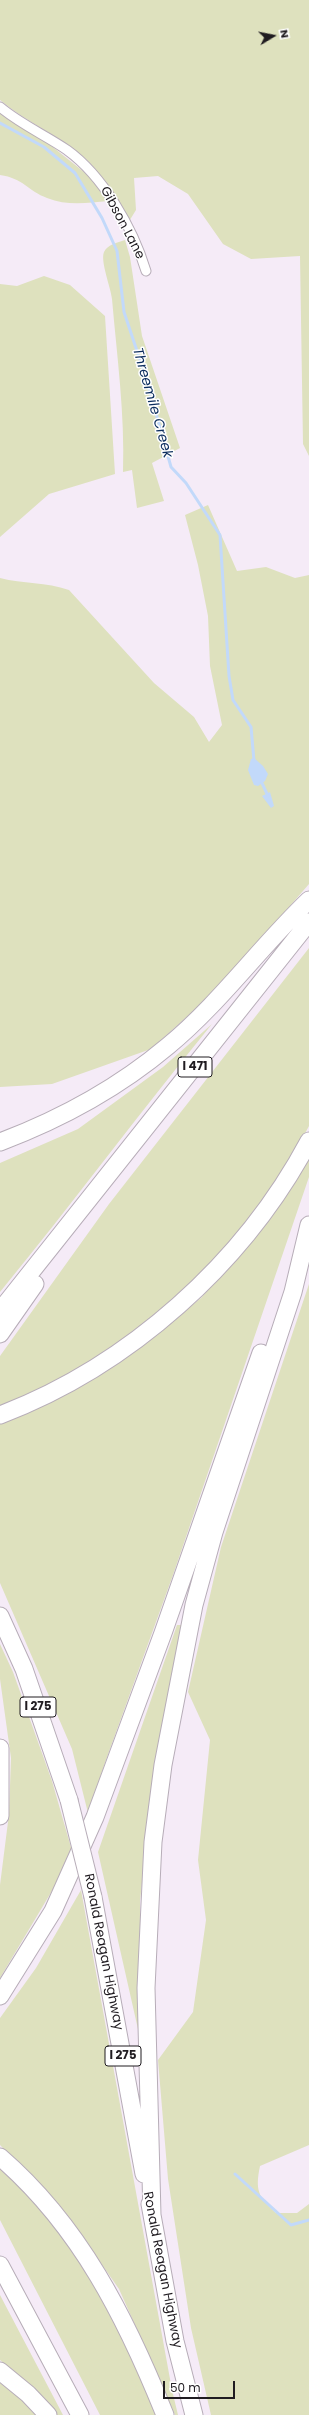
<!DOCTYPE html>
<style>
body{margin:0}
#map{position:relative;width:309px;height:2415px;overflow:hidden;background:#f5ebf7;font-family:Poppins,sans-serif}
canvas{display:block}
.north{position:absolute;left:253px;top:16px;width:40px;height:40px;-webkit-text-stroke:3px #fff;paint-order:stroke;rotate:80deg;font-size:11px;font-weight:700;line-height:16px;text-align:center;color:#201c21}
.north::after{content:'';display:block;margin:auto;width:14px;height:18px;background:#201c21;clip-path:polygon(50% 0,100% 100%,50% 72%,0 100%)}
.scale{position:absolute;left:163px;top:2381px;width:72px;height:18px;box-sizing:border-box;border:2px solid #201c21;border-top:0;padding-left:5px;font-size:12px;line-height:14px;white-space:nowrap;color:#201c21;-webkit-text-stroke:3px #fff;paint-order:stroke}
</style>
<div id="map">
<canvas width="309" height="2415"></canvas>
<div class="north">N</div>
<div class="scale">50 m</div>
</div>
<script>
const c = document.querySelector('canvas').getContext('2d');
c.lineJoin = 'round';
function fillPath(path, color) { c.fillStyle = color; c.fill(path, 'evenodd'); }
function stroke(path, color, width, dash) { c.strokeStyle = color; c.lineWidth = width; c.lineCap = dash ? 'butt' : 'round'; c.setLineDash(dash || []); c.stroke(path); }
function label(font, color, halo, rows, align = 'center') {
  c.font = font + ' Poppins,sans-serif'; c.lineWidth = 3; c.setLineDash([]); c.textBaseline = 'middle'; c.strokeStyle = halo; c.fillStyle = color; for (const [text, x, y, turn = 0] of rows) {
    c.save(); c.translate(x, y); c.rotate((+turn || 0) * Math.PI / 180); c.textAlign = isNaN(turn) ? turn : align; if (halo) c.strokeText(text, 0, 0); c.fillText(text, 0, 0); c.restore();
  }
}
const green = new Path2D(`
 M 0,0 L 309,0 L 309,456 L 303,444 L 300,256 L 251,259 L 223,244 L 188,194 L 158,176 L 134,178 L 136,210 L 128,223 C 115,200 102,172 81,155 C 56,134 26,122 0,100 Z
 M 0,112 L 49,144 L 94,180 L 108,201 C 87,203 67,206 47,198 C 28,191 23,178 0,175 Z
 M 125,240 L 130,257 L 142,336 L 180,448 L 152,463 L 164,501 L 137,508 L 132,470 L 123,472 C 125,414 117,357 112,299 C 111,288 100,261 104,252 C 108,244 117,243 125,240 Z
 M 44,276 L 70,285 L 105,316 L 115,474 L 49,494 L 0,537 L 0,284 L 17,286 Z
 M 208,505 L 237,571 L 266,567 L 295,578 L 309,575 L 309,884 L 220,987 L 151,1049 L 52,1084 L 0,1087 L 0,578 C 23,584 46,582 69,590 L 154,683 L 194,717 L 209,742 L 222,725 L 210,666 L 208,616 L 198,565 L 185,515 Z
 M 309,948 L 309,1126 L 280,1179 L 215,1262 L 153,1320 L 74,1374 L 0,1408 L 0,1356 L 109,1204 Z
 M 212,1024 C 140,1112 72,1204 0,1292 L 0,1163 L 78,1129 L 163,1067 Z
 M 309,1155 L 309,1177 L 173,1575 L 106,1760 L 88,1813 L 72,1749 L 0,1583 L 0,1422 L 71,1392 L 140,1346 L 201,1298 L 245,1247 Z
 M 309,1284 L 309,2145 L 260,2166 C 255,2190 258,2197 276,2213 L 297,2213 L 309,2204 L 309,2415 L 211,2415 L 191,2328 L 168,2179 L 158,2060 L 193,2012 L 206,1920 L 198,1860 L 210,1740 L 188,1692 L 221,1547 Z
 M 177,1625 L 183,1625 L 154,1771 L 140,1901 L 140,2038 L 98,1852 Z
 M 0,1644 L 13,1672 L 52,1781 L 72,1851 L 68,1864 L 0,1978 L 0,1885 L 9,1814 L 11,1758 L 0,1679 Z
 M 81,1890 L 172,2390 L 178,2415 L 175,2415 L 119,2289 L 65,2212 L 0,2145 L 0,2018 L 36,1968 Z
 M 0,2167 L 34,2196 L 97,2283 L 159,2415 L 100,2415 L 0,2220 Z
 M 0,2295 L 63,2415 L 57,2415 L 36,2391 L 0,2360 Z
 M 0,2378 L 40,2415 L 0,2415 Z`);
const water = new Path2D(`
 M 254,758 L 263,766 L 268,774 L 265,781 L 258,786 L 254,785 L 248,770 L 251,759 Z
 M 270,792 L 274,806 L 271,808 L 262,796 Z`);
const stream = new Path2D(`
 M 0,123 L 44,147 L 75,173 L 102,218 L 117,251 L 124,312 L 147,381 L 171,467 L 186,483 L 220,535 L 229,676 L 233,700 L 251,727 L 254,761
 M 261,781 L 268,796
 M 235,2174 L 291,2225 L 309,2220`);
const minor = new Path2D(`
 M 0,107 C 20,124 45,135 67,150 C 103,176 133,228 146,271`);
const motorway = new Path2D(`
 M 0,1142 C 61,1119 118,1088 168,1046 C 220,1003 260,947 309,900
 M 0,1311 L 309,922
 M 0,1334 L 35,1284
 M 0,1415 C 129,1366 244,1263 309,1141
 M 0,1616 L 24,1669 L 69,1800
 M 0,1748 L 0,1816
 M 93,1897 L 144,2174
 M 0,1996 L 53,1911 L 95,1817 L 163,1633 L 261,1353
 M 0,2157 C 80,2226 126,2318 165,2415
 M 150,2204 L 175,2341 L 194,2415
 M 152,2215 L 146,1988 L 153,1842 L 163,1765 L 194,1605 L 214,1532 L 293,1292 L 309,1225
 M 0,2265 L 80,2415
 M 0,2371 L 28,2394 L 48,2415`);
const motorwayBridge = new Path2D(`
 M 69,1800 L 93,1897`);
const shields = [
 [195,1067,34],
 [38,1707,36],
 [123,2056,36]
];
const shieldNames = [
 ["I 471",195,1067],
 ["I 275",38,1707],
 ["I 275",123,2056]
];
const streetNames = [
 ["Gibson Lane",122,223,62],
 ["Ronald Reagan Highway",103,1952,79],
 ["Ronald Reagan Highway",162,2270,79]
];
const waterNames = [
 ["Threemile Creek",152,403,74]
];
fillPath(green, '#dee1be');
fillPath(water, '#c2d9fa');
stroke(stream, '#c2d9fa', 3);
stroke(minor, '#b7adb8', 11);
stroke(motorway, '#b7adb8', 19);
stroke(minor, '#fff', 9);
stroke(motorway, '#fff', 17);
stroke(motorwayBridge, '#b7adb8', 19, []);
stroke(motorwayBridge, '#fff', 17);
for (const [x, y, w] of shields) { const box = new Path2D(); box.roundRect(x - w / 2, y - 10, w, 20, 3); c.fillStyle = '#fff'; c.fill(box); stroke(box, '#201c21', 1); }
label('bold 12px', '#201c21', null, shieldNames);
label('13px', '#201c21', '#fff', streetNames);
label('italic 14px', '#0c2e5e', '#fff', waterNames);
</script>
